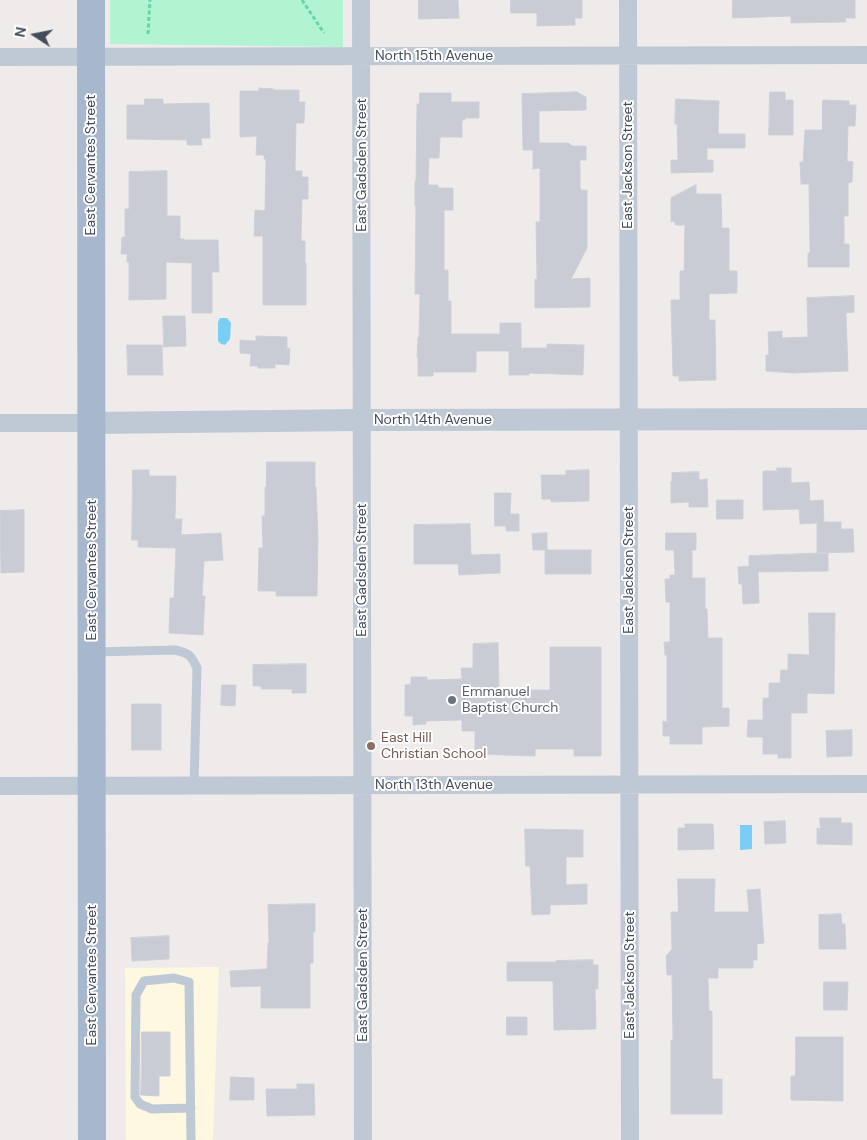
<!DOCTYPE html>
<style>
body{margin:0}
#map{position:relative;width:867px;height:1140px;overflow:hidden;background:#efebeb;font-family:"DM Sans",sans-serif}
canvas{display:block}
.north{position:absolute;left:10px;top:10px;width:50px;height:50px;-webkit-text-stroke:4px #fff;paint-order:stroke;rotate:281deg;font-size:14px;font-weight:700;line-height:20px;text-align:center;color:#424c5b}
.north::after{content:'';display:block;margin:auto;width:18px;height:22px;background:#424c5b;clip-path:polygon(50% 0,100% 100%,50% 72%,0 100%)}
</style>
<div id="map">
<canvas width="867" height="1140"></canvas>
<div class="north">N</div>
</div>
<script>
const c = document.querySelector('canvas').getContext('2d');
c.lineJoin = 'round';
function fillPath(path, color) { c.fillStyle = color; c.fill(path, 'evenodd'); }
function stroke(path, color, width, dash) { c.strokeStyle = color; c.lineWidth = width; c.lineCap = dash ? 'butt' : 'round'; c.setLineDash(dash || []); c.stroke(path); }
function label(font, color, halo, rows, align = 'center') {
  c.font = font + ' "DM Sans",sans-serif'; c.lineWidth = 4; c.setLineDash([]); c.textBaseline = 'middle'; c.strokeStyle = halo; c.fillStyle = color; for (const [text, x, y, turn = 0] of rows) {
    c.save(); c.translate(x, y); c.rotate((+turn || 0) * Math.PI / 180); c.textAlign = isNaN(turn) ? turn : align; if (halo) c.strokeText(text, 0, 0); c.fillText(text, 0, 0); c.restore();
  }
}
const commercial = new Path2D(`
 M 219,967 L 213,1140 L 126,1140 L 125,968 Z`);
const green = new Path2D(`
 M 110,0 L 343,0 L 343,47 L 110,44 Z`);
const water = new Path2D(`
 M 220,318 L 227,318 L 231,323 L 230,339 L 225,345 L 221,344 L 218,341 L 218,322 Z
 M 740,825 L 752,825 L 752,849 L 740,850 Z`);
const building = new Path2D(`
 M 419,0 L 458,0 L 459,18 L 419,19 Z
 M 511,0 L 582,0 L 582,18 L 575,18 L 575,25 L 537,26 L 537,13 L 511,13 Z
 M 733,0 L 855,0 L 855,18 L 845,18 L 846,22 L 791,23 L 791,16 L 733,18 Z
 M 259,88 L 274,89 L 274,90 L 299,90 L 299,102 L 305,102 L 304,123 L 296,123 L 295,171 L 302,171 L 302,177 L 308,177 L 308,199 L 302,199 L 301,241 L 305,241 L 305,263 L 306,263 L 306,305 L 263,305 L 263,236 L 254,236 L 255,210 L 265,211 L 266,159 L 264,159 L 264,155 L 256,155 L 257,136 L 240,137 L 240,91 L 259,91 Z
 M 577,92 L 586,97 L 586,110 L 539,111 L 539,143 L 569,143 L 572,146 L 586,146 L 586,160 L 580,160 L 580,187 L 581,190 L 587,190 L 587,248 L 571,279 L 590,278 L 590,307 L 535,308 L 535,279 L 537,279 L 536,222 L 540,222 L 540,168 L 533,169 L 533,150 L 523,150 L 522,94 Z
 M 770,92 L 785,92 L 785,100 L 793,100 L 793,135 L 769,135 Z
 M 420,93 L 451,93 L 451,102 L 479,102 L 479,118 L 465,118 L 465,120 L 462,120 L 462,137 L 440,137 L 439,158 L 429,158 L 428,185 L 438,185 L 438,188 L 453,188 L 453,210 L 444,210 L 444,270 L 448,270 L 448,301 L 451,301 L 451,334 L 500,334 L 500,323 L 521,323 L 521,348 L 547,348 L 547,344 L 584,345 L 583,375 L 529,373 L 529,375 L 509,375 L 509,351 L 476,351 L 476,372 L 433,372 L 433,376 L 418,376 L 418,357 L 417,357 L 418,337 L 419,337 L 420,294 L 415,294 L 416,206 L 415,206 L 415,181 L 416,181 L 417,104 L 419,104 Z
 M 145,99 L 163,99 L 163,104 L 209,103 L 210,138 L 201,138 L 202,145 L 187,145 L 187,140 L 127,139 L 127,105 L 144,105 Z
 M 676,99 L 719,101 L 718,134 L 745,134 L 745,148 L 707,148 L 707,160 L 713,160 L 713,172 L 671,173 L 671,160 L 678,160 L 677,124 L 675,124 Z
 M 823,100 L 849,101 L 849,105 L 856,105 L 855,126 L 848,126 L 847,161 L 853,162 L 852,182 L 848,183 L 848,216 L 844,216 L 844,244 L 849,244 L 849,267 L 808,267 L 808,253 L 810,253 L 809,184 L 801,184 L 800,162 L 803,162 L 805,130 L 822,130 Z
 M 167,171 L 167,216 L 180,216 L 180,239 L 184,239 L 184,240 L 218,240 L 219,272 L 212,272 L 212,313 L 192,313 L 192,263 L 166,262 L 166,299 L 129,300 L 129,262 L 127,262 L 127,254 L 121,254 L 122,237 L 125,237 L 125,209 L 129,209 L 129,172 Z
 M 696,185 L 696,194 L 721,194 L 722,228 L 729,228 L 729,271 L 737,271 L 737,293 L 709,294 L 709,320 L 715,320 L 716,380 L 679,381 L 679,376 L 673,376 L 671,300 L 680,300 L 680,271 L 684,271 L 685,225 L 675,225 L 675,221 L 671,222 L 671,198 Z
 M 854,296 L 854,312 L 846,313 L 848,371 L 793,373 L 766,371 L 766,355 L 769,355 L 768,332 L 782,331 L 782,338 L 808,337 L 807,298 Z
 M 163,316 L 185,316 L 186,346 L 164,347 Z
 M 256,336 L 287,337 L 287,349 L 290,348 L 289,365 L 275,364 L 275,368 L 258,368 L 258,366 L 250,366 L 251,354 L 240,353 L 240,340 L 256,341 Z
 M 127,345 L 162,345 L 163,375 L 128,375 Z
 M 267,462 L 315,462 L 315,487 L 316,487 L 318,537 L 317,596 L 276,596 L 276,591 L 258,591 L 259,548 L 263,548 L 262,516 L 265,516 L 265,487 L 266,487 Z
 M 777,468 L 791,468 L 791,483 L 809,482 L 810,501 L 823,500 L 824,522 L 841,522 L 841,529 L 853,529 L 854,552 L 817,553 L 817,523 L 800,524 L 799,509 L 763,510 L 763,471 L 777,471 Z
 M 133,470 L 149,470 L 149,476 L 176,476 L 175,519 L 182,519 L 181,535 L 221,533 L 223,560 L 204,561 L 202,596 L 205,596 L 203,635 L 169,633 L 170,598 L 174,598 L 176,548 L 138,547 L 138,540 L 132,540 Z
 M 589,470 L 589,501 L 551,502 L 551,499 L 542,499 L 541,475 L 566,475 L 566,471 Z
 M 699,472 L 699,480 L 707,479 L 708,507 L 689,507 L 689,502 L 671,503 L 671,481 L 672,482 L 672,473 Z
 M 495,493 L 511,493 L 510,514 L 519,514 L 519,531 L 506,531 L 506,526 L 495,526 Z
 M 717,500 L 743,500 L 743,519 L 717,519 Z
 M 24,510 L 24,572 L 1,573 L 0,511 Z
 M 470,524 L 471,555 L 500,554 L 500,573 L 459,575 L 458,564 L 414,564 L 414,525 Z
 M 547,533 L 547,550 L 591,550 L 591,574 L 545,574 L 545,550 L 533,550 L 532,534 Z
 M 666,533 L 696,533 L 696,550 L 692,550 L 692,578 L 705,578 L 705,609 L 707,609 L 708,638 L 722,638 L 722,708 L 729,708 L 729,726 L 702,727 L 702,744 L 670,744 L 670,736 L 663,736 L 663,721 L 667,722 L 667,655 L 665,655 L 664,642 L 670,642 L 670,602 L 666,602 L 665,579 L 670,579 L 670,575 L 675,575 L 674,550 L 666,550 Z
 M 828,553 L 828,571 L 758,572 L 759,603 L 743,604 L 742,584 L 739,584 L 738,567 L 749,566 L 749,556 Z
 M 809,613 L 835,613 L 834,694 L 807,693 L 807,713 L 791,713 L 791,758 L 778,758 L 778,754 L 763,754 L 763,737 L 747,737 L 748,720 L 763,720 L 763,698 L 769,698 L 769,683 L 780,683 L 781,670 L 788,670 L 788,654 L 809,655 Z
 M 498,643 L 499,690 L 550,690 L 550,647 L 601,647 L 601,756 L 574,756 L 574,749 L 535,749 L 535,756 L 475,754 L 475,731 L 462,731 L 462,720 L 426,721 L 426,724 L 413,725 L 413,716 L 405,716 L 405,685 L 411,684 L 411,677 L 427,677 L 427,680 L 462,679 L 461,668 L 473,668 L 473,644 Z
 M 306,664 L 306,693 L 292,693 L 292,689 L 262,689 L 261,686 L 253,686 L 253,665 Z
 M 222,685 L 236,685 L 235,706 L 221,705 Z
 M 132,704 L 161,704 L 161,750 L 132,750 Z
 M 852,730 L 852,756 L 827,757 L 826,731 Z
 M 820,818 L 841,818 L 841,823 L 852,823 L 852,845 L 817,844 L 817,828 L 820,829 Z
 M 785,821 L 786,843 L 765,844 L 764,822 Z
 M 685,824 L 713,824 L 714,849 L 678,850 L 678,828 L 685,828 Z
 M 525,829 L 583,830 L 583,857 L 566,857 L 566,885 L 587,884 L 587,904 L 550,905 L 550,914 L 532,915 L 530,866 L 526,866 Z
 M 678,879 L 715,879 L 714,912 L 749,912 L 747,890 L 760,889 L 764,943 L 757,944 L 757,960 L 753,960 L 753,968 L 718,968 L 718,978 L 708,978 L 709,1011 L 712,1011 L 712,1079 L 722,1079 L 722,1114 L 671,1114 L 671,1040 L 673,1040 L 672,975 L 667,975 L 666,956 L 672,949 L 671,912 L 678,912 Z
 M 315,904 L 315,932 L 313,932 L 313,963 L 310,963 L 310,1008 L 261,1008 L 261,986 L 231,987 L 230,971 L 267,969 L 268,943 L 269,943 L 268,905 Z
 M 841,914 L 842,924 L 845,924 L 846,949 L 819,949 L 819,915 Z
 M 169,936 L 169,959 L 132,961 L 131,938 Z
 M 593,960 L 593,965 L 598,965 L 598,989 L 595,989 L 596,1029 L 554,1030 L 553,981 L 507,981 L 507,962 L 556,962 L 556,961 Z
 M 824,982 L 848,982 L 847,1010 L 824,1010 Z
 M 507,1017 L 527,1017 L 527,1035 L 507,1035 Z
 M 142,1032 L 170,1032 L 170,1076 L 159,1076 L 159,1096 L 141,1095 Z
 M 796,1037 L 843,1037 L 843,1101 L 791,1100 L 791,1076 L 795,1076 Z
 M 231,1077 L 254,1078 L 254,1100 L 230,1100 Z
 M 297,1084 L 314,1084 L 315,1115 L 267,1116 L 266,1089 L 297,1089 Z`);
const path = new Path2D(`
 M 302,0 L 324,33
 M 148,34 L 150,0`);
const service = new Path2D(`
 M 94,652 L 175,650 C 189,653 191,655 197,668 L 194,786
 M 191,1108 L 152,1109 L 140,1104 L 135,1097 L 136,995 L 144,981 L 174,978 L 189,982 L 191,1140`);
const minor = new Path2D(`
 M 361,0 L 363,1140
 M 628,0 L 630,1140
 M 0,57 L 867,55
 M 0,423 L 91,423
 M 0,786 L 867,784`);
const tertiary = new Path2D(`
 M 91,423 L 362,420 L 867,419`);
const primary = new Path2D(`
 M 91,0 L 92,1140`);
const markers = [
 [452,700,5,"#6b7280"],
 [371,746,5,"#8d6e63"]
];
const streetNames = [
 ["North 15th Avenue",434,56],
 ["East Cervantes Street",91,165,-90],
 ["East Gadsden Street",362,165,-90],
 ["East Jackson Street",628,165,-90],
 ["North 14th Avenue",433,420],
 ["East Cervantes Street",92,570,-90],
 ["East Gadsden Street",362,570,-90],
 ["East Jackson Street",629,570,-90],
 ["North 13th Avenue",434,785],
 ["East Cervantes Street",92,975,-90],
 ["East Gadsden Street",363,975,-90],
 ["East Jackson Street",630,975,-90]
];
const worshipNames = [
 ["Emmanuel",462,692],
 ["Baptist Church",462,708]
];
const educationNames = [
 ["East Hill",381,738],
 ["Christian School",381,754]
];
fillPath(commercial, '#fef8e0');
fillPath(green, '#b2f3d2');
fillPath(water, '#7acef5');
fillPath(building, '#c9ccd4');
stroke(building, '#ced0d8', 1);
stroke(path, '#67d4aa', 3, [4, 2.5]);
stroke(service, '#bfc9d5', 9);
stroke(minor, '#bfc9d5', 18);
stroke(tertiary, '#bfc9d5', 22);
stroke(primary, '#a7b7ce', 28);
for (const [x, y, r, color] of markers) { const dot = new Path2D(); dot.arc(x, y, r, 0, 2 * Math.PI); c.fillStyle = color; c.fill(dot); stroke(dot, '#fff', 2); }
label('14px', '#424c5b', '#fff', streetNames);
label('14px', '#5b616d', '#fff', worshipNames, 'left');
label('14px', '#785e54', '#fff', educationNames, 'left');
</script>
